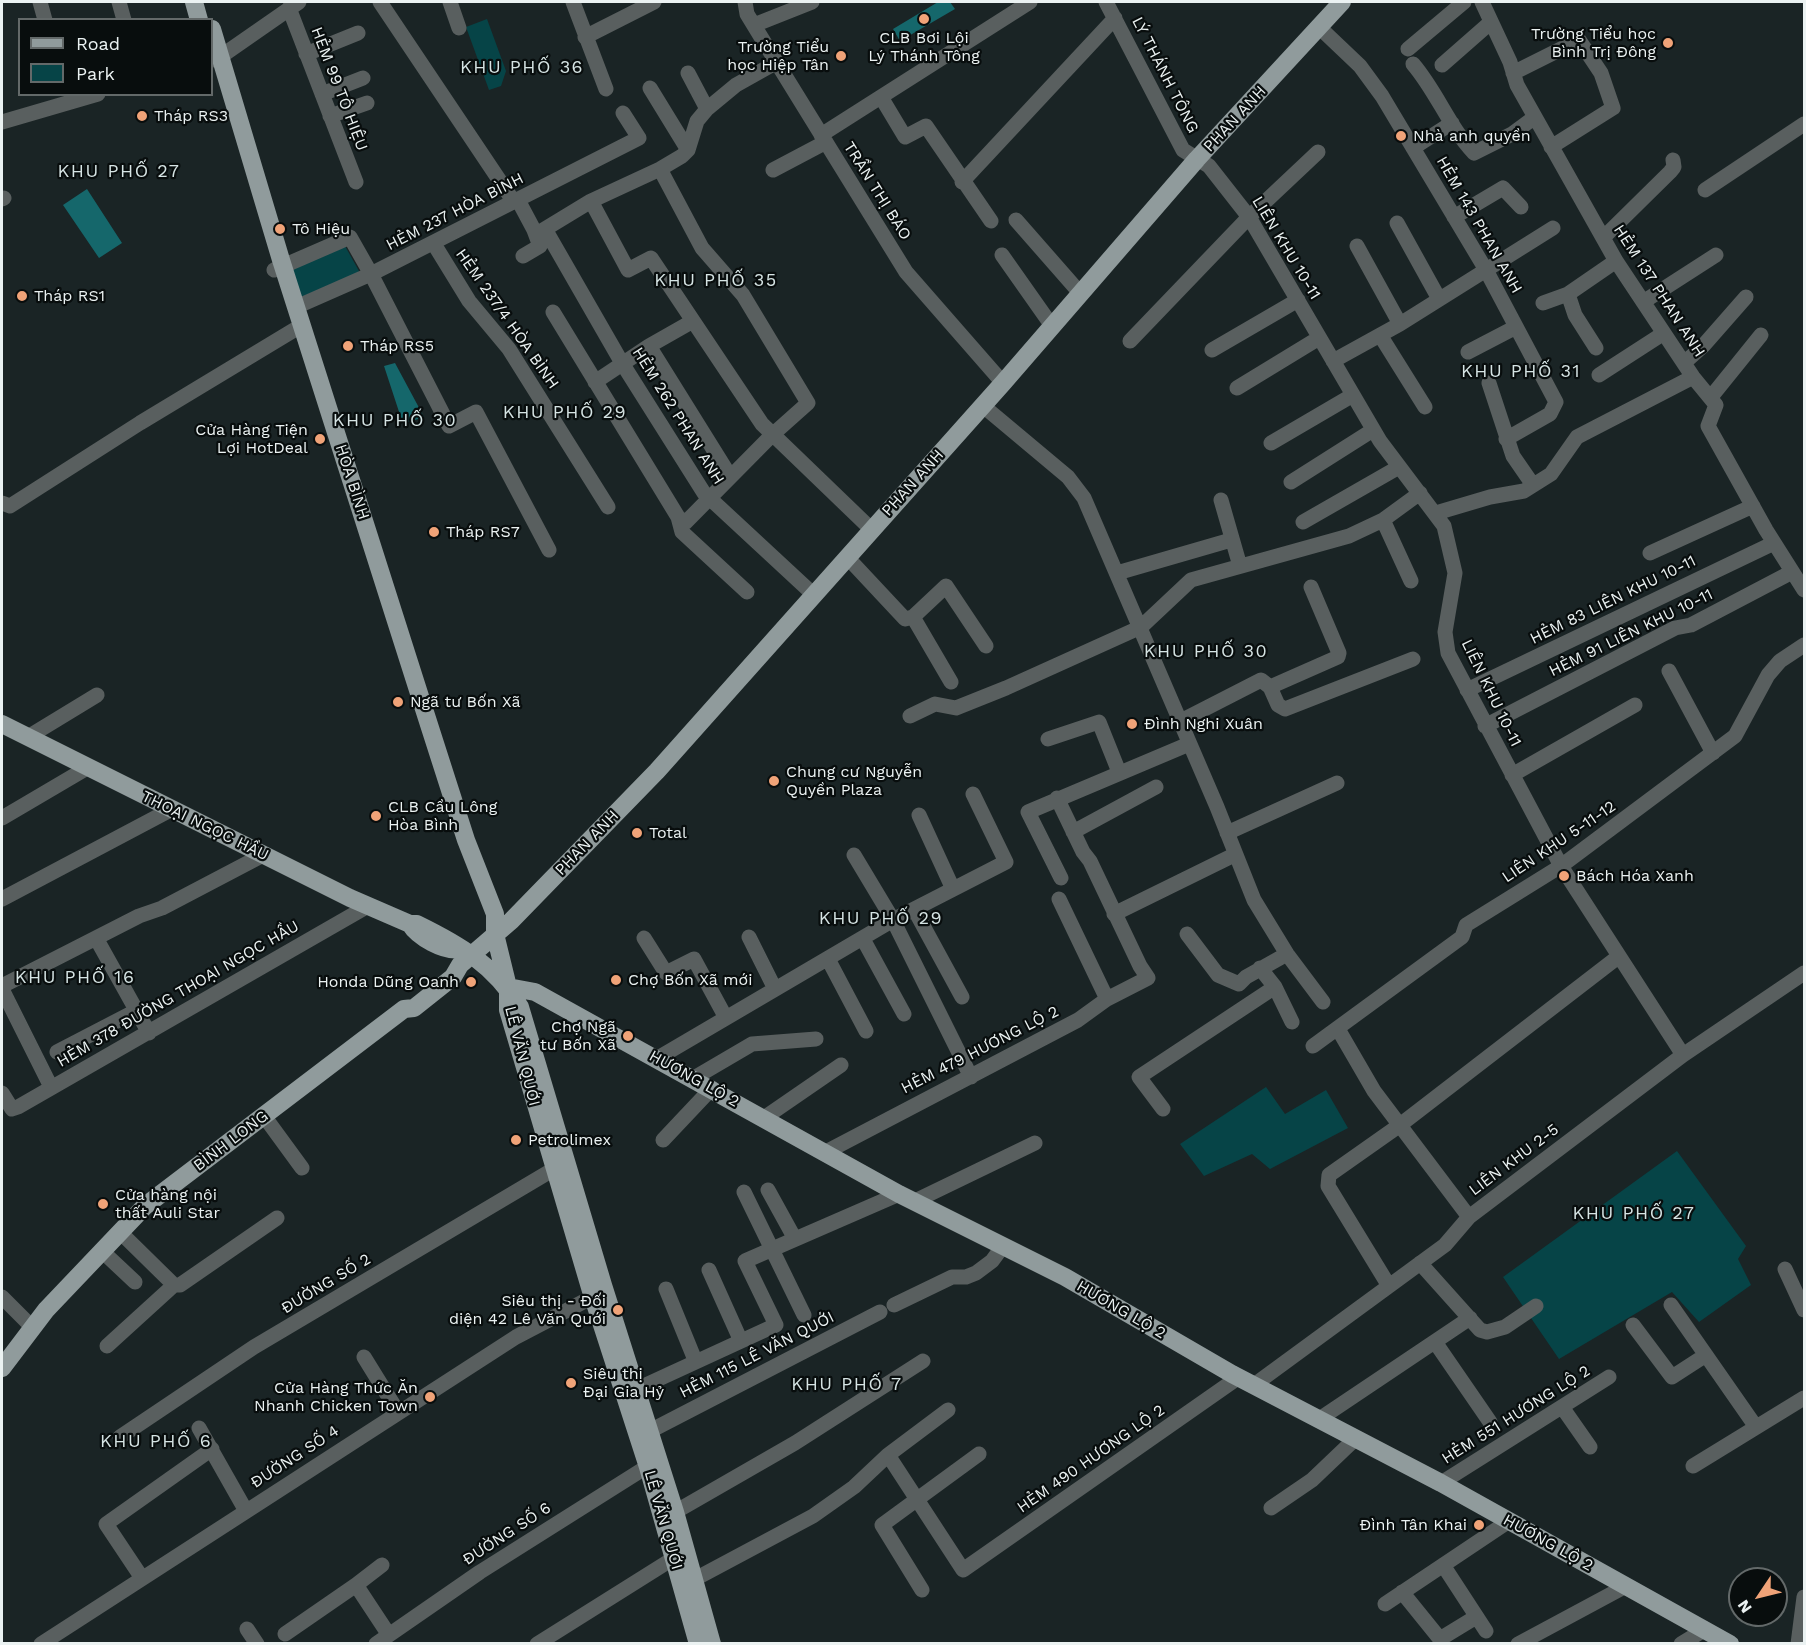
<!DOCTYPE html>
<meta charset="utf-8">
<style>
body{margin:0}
#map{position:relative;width:1806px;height:1645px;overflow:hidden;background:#1a2425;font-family:"Work Sans",sans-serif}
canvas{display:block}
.frame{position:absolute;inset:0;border:3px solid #ebf2f2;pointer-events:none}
.legend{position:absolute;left:18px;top:18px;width:195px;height:78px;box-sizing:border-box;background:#080d0d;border:2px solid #636969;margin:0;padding:8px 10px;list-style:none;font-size:18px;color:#ebf2f2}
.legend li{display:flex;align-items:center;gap:12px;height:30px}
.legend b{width:30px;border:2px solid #636969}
.north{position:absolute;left:1728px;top:1567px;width:60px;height:60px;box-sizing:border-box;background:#080d0d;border:2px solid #636969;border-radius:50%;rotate:235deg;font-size:16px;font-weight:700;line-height:24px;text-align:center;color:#ebf2f2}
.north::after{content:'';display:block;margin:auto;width:21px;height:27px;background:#f0a378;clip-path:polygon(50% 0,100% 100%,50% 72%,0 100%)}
</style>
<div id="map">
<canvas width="1806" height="1645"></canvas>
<div class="frame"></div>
<ul class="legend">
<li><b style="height:8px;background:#909b9c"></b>Road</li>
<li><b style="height:16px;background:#064447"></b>Park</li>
</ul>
<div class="north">N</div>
</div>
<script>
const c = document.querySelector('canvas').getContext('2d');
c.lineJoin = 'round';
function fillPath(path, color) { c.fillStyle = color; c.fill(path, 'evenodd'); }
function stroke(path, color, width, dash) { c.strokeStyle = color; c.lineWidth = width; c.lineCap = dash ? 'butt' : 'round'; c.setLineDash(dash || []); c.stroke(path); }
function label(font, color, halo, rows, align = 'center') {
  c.font = font + ' "Work Sans",sans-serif'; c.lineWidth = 4.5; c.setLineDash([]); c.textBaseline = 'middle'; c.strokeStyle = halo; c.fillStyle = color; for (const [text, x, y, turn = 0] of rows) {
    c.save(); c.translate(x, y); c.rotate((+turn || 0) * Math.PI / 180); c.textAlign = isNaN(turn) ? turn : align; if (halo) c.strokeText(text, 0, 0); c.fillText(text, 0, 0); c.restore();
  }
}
const green = new Path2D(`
 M 487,19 L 506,71 L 501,86 L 489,90 L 466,27 Z
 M 345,246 L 359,271 L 358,274 L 302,301 L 288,269 Z
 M 1266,1087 L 1285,1114 L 1326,1090 L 1348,1128 L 1270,1169 L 1252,1154 L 1204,1176 L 1180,1144 Z
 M 1677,1151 L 1746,1246 L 1738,1259 L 1751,1285 L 1699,1322 L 1672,1292 L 1559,1359 L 1503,1277 Z`);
const water = new Path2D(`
 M 938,2 L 950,2 L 955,9 L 900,41 L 893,29 Z
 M 87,189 L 122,243 L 99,258 L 63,205 Z
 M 395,363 L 424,417 L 403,424 L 384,366 Z`);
const minor = new Path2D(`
 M 40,2 L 45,20
 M 119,2 L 124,20
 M 380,2 L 514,202
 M 450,2 L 459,28
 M 573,2 L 606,89
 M 745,2 L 747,14 L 761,37 L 906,272 L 1003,383
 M 1106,2 L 1183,150 L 1209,166 L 1249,217 L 1380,441 L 1444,526 L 1455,573 L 1445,632 L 1448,653 L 1561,866 L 1683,1055
 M 1482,2 L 1510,62 L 1517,85 L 1616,261 L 1693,377 L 1716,405 L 1708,426 L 1766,530 L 1804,590
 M 289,8 L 356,182
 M 754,25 L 812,2
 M 1319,27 L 1360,66 L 1382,96 L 1486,270 L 1556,402 L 1550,414 L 1506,439
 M 585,37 L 654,2
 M 1408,49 L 1464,2
 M 306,54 L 358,33
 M 212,60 L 220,57 L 299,2
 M 1413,64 C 1437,92 1449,127 1474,153 L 1512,134 L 1535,117
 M 1442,65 L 1491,22
 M 688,73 L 707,109
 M 1513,73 L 1579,40 L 1601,73 L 1613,108 L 1551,147
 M 650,88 L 688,150
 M 322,94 L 363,78
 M 881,97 L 905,137 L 926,126 L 991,221
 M 330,116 L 367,103
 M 2,122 L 98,94
 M 821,135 L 1030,2
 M 1413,148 L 1452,123
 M 773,170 L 826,142
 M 962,182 L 1115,18
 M 1705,190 L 1804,124
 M 2,199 L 4,198
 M 518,200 L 534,230 L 540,232 L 591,201 L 660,169 L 682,156 L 688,150 L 697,121 L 707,109 L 736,85 L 777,62
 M 591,201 L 628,270 L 651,258 L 762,424 L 872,530
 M 1454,217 L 1503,188 L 1521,207
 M 1016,220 L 1080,293
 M 1397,223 L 1438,297
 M 545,229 L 622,363 L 704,493 L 814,595
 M 1603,238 L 1670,172 L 1674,167 L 1673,160
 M 434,244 L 469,301 L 509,349 L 608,507
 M 1357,246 L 1400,324
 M 1002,255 L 1052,326
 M 523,256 L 540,246 L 534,230
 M 274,270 L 350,237 L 371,274 L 639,138 L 623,113
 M 1568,294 L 1575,315 L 1596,348
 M 1643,302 L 1716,255
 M 1543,303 L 1568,294 L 1616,261
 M 296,307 L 371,274 L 449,426 L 476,412 L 549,550
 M 553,312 L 678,517 L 685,523 L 771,436 L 808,403 L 743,295 L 702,248 L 660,169
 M 1380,335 L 1425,407
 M 1130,341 L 1249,217 L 1318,152
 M 649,346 L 730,476
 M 1212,350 L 1298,300
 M 1468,352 L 1516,327
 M 1333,361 L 1400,324 L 1553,228
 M 1684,363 L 1703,346 L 1746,297
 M 1599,375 L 1664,333
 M 595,382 L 649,346 L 693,321
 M 1489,383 L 1513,456 L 1533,485
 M 1237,388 L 1319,338
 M 1711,397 L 1761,335
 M 982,405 L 1068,477 L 1084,498 L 1217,807 L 1254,900 L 1287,954 L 1323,1002
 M 1271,443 L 1353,395
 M 1291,482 L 1373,430
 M 1221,500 L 1240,566
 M 2,503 L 10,506 L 140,423 L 294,330
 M 1436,513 L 1490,497 L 1524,491 L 1551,474 L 1577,437 L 1693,377
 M 678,517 L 682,532 L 747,592
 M 1383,520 L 1411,581
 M 1303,522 L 1399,467
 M 1650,553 L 1753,506
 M 847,557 L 905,619 L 913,617 L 946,586 L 986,646
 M 1117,573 L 1231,540
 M 913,617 L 951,682
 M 1669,671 L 1713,753
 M 1270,687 L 1278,705 L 1285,709 L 1413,659
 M 1467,690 L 1774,543
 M 910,716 L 935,704 L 956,708 L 1006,688 L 1141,627 L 1191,580 L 1349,536 L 1383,520 L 1420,493
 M 1179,722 L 1261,680 L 1270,687 L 1338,657 L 1339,653 L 1311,587
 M 1485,726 L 1675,628 L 1691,625 L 1792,572
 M 28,737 L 97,695
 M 1048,739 L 1099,722 L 1119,772
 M 1512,775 L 1635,705
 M 919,815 L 953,889
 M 2,818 L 87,768
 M 1073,832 L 1156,787
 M 1227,833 L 1337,783
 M 854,855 L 893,920 L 971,1077
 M 1061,878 L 1028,812 L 1189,744
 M 2,899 L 172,809
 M 1059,899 L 1107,999
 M 914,909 L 962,997
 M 1114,914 L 1234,855
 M 1187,934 L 1218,975 L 1239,984 L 1246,977 L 1287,954
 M 749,937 L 775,989
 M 96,938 L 149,1033
 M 644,938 L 666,973 L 694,959 L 726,1018
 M 863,939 L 904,1014
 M 828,959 L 866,1031
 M 1260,968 L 1275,987 L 1292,1022
 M 2,986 L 139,916 L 162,908 L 263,855
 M 2,989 L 51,1087
 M 1338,1029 L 1374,1091 L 1469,1217
 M 1313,1046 L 1462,937 L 1466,925 L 1561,866 L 1735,736 L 1768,675 L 1780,661 L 1804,645
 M 57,1052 L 136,1011
 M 658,1058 L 893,920 L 1006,862 L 973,794
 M 694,1078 L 752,1044 L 816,1039
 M 2,1093 L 12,1109 L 18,1107 L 368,906
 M 1163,1109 L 1139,1077 L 1275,987
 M 264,1116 L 302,1168
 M 764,1118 L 841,1065
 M 663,1140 L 712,1088
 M 826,1152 L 1078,1020 L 1107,999 L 1148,978 L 1140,966 L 1090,861 L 1083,852 L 1057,798
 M 768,1190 L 795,1239
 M 744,1192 L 804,1315
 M 915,1201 L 1035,1143
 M 120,1232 L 174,1285 L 180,1285 L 277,1218
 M 102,1251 L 135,1282
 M 1420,1263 L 1480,1330 L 1487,1332 L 1505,1327 L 1536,1306
 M 1785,1269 L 1804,1310
 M 709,1270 L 740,1339
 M 1389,1286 L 1328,1186 L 1329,1175 L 1400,1125 L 1618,957
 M 666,1289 L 695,1360
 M 2,1297 L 32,1327
 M 894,1305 L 952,1277 L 966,1277 L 976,1273 L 992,1261 L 1003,1246
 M 1671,1305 L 1756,1427
 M 1633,1325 L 1672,1377 L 1706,1355
 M 1435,1342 L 1490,1422
 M 107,1346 L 174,1285
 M 364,1357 L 398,1412
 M 1254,1385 L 1445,1245 L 1469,1217 L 1683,1055 L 1804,973
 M 637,1389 L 776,1325 L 745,1261 L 899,1194
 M 1562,1407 L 1590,1447
 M 1318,1420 L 1470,1318
 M 199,1428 L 246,1511
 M 650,1431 L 880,1312
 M 120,1437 L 254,1347 L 554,1169
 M 888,1455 L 963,1570 L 1239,1377
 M 1693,1466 L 1804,1398
 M 1441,1483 L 1609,1377
 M 1271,1508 L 1312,1480 L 1355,1439
 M 675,1512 L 795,1443 L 923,1361
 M 382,1565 L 356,1585 L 389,1635
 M 1443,1565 L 1486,1631
 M 142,1578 L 106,1524 L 212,1449
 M 695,1579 L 813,1516 L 854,1487 L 888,1455 L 948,1410
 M 922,1590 L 882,1525 L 979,1454
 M 1402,1592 L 1440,1639 L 1476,1617
 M 1385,1604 L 1509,1521
 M 247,1629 L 257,1644
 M 285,1634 L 356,1585
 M 41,1644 L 516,1337 L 602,1292
 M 376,1644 L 480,1572 L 656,1461
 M 537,1644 L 674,1558
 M 1518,1644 L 1626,1586
 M 1681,1644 L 1704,1630
 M 1798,1644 L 1804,1597`);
const major = new Path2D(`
 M 194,2 L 199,20
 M 212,29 L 281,260 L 424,709 L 466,840 L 495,914 L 495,934 L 508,987 L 508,1010 L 591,1291 L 648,1467 L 698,1644
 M 2,724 L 350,898 L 410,924
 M 460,949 C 444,952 418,937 410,924 L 417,924 C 460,945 494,965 520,1007 L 603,1285 L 675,1512 L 712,1644
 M 508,987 L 535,992 L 899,1194 L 1065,1277 L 1232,1374 L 1441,1483 L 1730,1644
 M 2,1368 L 46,1310 L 145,1206 L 404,1009 L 414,1008 L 453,977 L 460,965 L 511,921 L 657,771 L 1003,383 L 1197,159 L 1342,2`);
const markers = [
 [924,19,6,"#f0a378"],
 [1668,43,6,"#f0a378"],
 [841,56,6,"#f0a378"],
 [142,116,6,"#f0a378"],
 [1401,136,6,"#f0a378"],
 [280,229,6,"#f0a378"],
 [22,296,6,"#f0a378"],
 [348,346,6,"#f0a378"],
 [320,439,6,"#f0a378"],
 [434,532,6,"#f0a378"],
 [398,702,6,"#f0a378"],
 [1132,724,6,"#f0a378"],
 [774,781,6,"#f0a378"],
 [376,816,6,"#f0a378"],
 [637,833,6,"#f0a378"],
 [1564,876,6,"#f0a378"],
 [616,980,6,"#f0a378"],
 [471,982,6,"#f0a378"],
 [628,1036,6,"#f0a378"],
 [516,1140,6,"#f0a378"],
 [103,1204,6,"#f0a378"],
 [618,1310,6,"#f0a378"],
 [571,1383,6,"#f0a378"],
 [430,1397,6,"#f0a378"],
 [1479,1525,6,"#f0a378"]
];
const poiNames = [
 ["Trường Tiểu học",1656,34,"right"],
 ["Bình Trị Đông",1656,52,"right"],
 ["CLB Bơi Lội",924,38,"center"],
 ["Lý Thánh Tông",924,56,"center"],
 ["Trường Tiểu",829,47,"right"],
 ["học Hiệp Tân",829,65,"right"],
 ["Tháp RS3",154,116],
 ["Nhà anh quyền",1413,136],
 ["Tô Hiệu",292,229],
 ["Tháp RS1",34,296],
 ["Tháp RS5",360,346],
 ["Cửa Hàng Tiện",308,430,"right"],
 ["Lợi HotDeal",308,448,"right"],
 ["Tháp RS7",446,532],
 ["Ngã tư Bốn Xã",410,702],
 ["Đình Nghi Xuân",1144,724],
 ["Chung cư Nguyễn",786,772],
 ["Quyền Plaza",786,790],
 ["CLB Cầu Lông",388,807],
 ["Hòa Bình",388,825],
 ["Total",649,833],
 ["Bách Hóa Xanh",1576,876],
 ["Chợ Bốn Xã mới",628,980],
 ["Honda Dũng Oanh",459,982,"right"],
 ["Chợ Ngã",616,1027,"right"],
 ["tư Bốn Xã",616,1045,"right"],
 ["Petrolimex",528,1140],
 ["Cửa hàng nội",115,1195],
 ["thất Auli Star",115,1213],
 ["Siêu thị - Đối",606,1301,"right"],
 ["diện 42 Lê Văn Quới",606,1319,"right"],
 ["Siêu thị",583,1374],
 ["Đại Gia Hỷ",583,1392],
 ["Cửa Hàng Thức Ăn",418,1388,"right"],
 ["Nhanh Chicken Town",418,1406,"right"],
 ["Đình Tân Khai",1467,1525,"right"]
];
const streetNames = [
 ["LÝ THÁNH TÔNG",1165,75,63],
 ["HẺM 99 TÔ HIỆU",339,89,69],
 ["PHAN ANH",1235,119,-47],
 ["TRẦN THỊ BÁO",877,191,58],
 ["HẺM 237 HÒA BÌNH",455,212,-27],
 ["HẺM 143 PHAN ANH",1479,225,60],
 ["LIÊN KHU 10-11",1286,248,59],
 ["HẺM 137 PHAN ANH",1659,291,57],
 ["HẺM 237/4 HÒA BÌNH",507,319,55],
 ["HẺM 262 PHAN ANH",678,416,58],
 ["HÒA BÌNH",352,482,72],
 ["PHAN ANH",913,483,-48],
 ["HẺM 83 LIÊN KHU 10-11",1613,600,-26],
 ["HẺM 91 LIÊN KHU 10-11",1631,633,-26],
 ["LIÊN KHU 10-11",1491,693,64],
 ["THOẠI NGỌC HẦU",205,826,26],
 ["LIÊN KHU 5-11-12",1559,842,-34],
 ["PHAN ANH",587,843,-46],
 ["HẺM 378 ĐƯỜNG THOẠI NGỌC HẦU",178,994,-30],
 ["HẺM 479 HƯƠNG LỘ 2",980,1050,-27],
 ["LÊ VĂN QUỚI",522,1056,76],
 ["HƯƠNG LỘ 2",694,1079,29],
 ["BÌNH LONG",231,1141,-37],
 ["LIÊN KHU 2-5",1514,1160,-37],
 ["ĐƯỜNG SỐ 2",326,1284,-31],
 ["HƯƠNG LỘ 2",1121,1310,30],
 ["HẺM 115 LÊ VĂN QUỚI",757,1355,-27],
 ["HẺM 551 HƯƠNG LỘ 2",1516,1415,-32],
 ["ĐƯỜNG SỐ 4",295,1457,-33],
 ["HẺM 490 HƯƠNG LỘ 2",1091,1459,-35],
 ["LÊ VĂN QUỚI",663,1520,74],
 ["ĐƯỜNG SỐ 6",507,1534,-33],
 ["HƯƠNG LỘ 2",1548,1543,29]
];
const neighbourhoodNames = [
 ["KHU PHỐ 36",522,68],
 ["KHU PHỐ 27",119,172],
 ["KHU PHỐ 35",716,281],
 ["KHU PHỐ 31",1521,372],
 ["KHU PHỐ 29",565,413],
 ["KHU PHỐ 30",395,421],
 ["KHU PHỐ 30",1206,652],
 ["KHU PHỐ 29",881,919],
 ["KHU PHỐ 16",75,978],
 ["KHU PHỐ 27",1634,1214],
 ["KHU PHỐ 7",847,1385],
 ["KHU PHỐ 6",156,1442]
];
fillPath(green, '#064447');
fillPath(water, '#15676b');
stroke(minor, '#595f5f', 15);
stroke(major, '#909b9c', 18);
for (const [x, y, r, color] of markers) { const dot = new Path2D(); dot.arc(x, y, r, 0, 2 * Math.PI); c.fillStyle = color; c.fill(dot); stroke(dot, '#080d0d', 2); }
label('16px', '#ebf2f2', '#080d0d', poiNames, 'left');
label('16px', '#ebf2f2', '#080d0d', streetNames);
c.letterSpacing = '1.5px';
label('18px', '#d6e4e4', '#080d0d', neighbourhoodNames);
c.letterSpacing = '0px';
</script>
